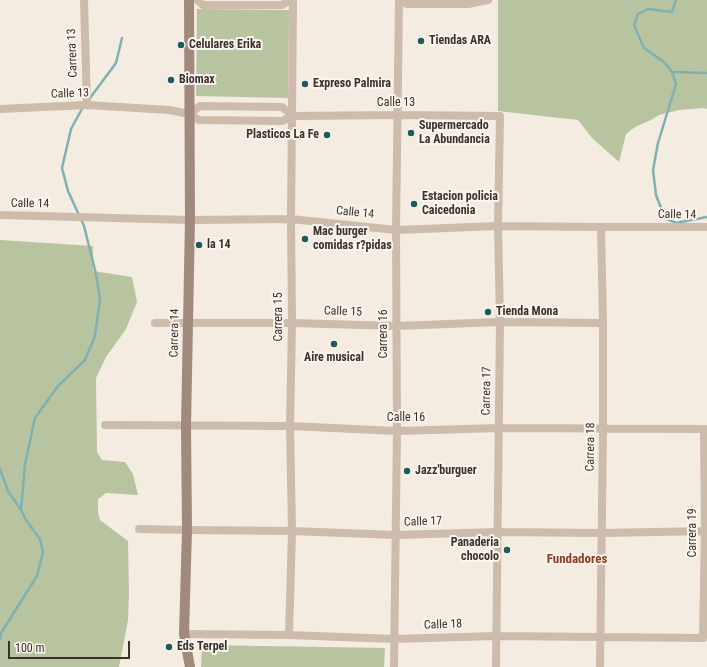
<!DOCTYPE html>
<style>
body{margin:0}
#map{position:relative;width:707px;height:667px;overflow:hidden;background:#f4ebe1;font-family:"Roboto Condensed",sans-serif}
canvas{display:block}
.scale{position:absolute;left:8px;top:641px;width:122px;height:18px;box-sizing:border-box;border:2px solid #3b302b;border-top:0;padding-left:5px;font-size:12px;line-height:14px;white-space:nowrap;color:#3b302b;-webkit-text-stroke:3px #fbf5ee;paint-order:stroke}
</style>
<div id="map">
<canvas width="707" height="667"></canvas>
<div class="scale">100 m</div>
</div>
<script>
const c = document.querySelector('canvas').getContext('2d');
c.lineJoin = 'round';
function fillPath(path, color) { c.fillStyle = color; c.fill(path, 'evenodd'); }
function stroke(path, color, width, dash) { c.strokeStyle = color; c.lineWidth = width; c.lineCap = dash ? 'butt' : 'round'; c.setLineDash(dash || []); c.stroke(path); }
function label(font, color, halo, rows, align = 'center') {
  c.font = font + ' "Roboto Condensed",sans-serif'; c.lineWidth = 4; c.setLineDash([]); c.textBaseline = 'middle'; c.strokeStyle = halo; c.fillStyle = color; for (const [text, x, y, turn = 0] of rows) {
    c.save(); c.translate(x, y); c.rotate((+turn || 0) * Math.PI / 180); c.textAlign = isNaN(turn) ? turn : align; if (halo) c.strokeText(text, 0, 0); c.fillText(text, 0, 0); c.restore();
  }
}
const green = new Path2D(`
 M 498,0 L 707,0 L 707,109 L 704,108 L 679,110 L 659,115 L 651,120 L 635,127 L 626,134 L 619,162 L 592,138 L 578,120 L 498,111 Z
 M 197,9 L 289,10 L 288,98 L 196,96 Z
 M 0,240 L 93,246 L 93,271 L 132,277 L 137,302 L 126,329 L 106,357 L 96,378 L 97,452 L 102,460 L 125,462 L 133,474 L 138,495 L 106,493 L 98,499 L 98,513 L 100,520 L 128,541 L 129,593 L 128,620 L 119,667 L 0,667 Z
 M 202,645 L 385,648 L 384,667 L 201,667 Z`);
const stream = new Path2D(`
 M 676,0 L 672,12 L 648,9 L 638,14 L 634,25 L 644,48 L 664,62 L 672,72 L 676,84 L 658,143 L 653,170 L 656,195 L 665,218 L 676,223 L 707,217
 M 672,72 L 707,73
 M 90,98 L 116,63 L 122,38
 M 79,215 L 68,191 L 62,168 L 71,129 L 83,107
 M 0,469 L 8,491 L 21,510 L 26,520 L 40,539 L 43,552 L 37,576 L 1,633 L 0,639
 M 21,510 L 25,464 L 35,418 L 58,386 L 85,360 L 95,336 L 100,299 L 96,274 L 84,226 L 81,219`);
const street = new Path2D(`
 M 84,0 L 87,105
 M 197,0 L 203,5 L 282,5 L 290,0
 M 400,0 L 407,4 L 468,4 L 488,0
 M 0,109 L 87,105 L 169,110 L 189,114 L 199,120 L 282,121 L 293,116 L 398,115 L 500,116 L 498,226 L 500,322 L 496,667
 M 189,114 L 200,106 L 282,107 L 293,116
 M 0,215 L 190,220 L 291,219 L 396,230 L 498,226 L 601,227 L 707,227
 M 155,323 L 292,323 L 396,326 L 500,322 L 603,323
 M 105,425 L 290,426 L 397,431 L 499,428 L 707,429
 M 139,529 L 187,530 L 292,531 L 396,535 L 497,532 L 602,533 L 707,531
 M 184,634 L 289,635 L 394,639 L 496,636 L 703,638
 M 289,635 L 292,531 L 290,426 L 292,323 L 291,219 L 293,0
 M 703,638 L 705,531 L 704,429
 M 394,667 L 397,431 L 396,230 L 399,0
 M 600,667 L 603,428 L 603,323 L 601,227`);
const secondary = new Path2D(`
 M 189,0 L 190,220 L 186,426 L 187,530 L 184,634 L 190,667`);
const markers = [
 [421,41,4,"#1f5a5e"],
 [181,45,4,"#1f5a5e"],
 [171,80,4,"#1f5a5e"],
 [305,84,4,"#1f5a5e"],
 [411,133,4,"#1f5a5e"],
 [327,135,4,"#1f5a5e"],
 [414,204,4,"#1f5a5e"],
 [305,239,4,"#1f5a5e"],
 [199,245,4,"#1f5a5e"],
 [488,312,4,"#1f5a5e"],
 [334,344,4,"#1f5a5e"],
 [407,471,4,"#1f5a5e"],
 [507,550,4,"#1f5a5e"],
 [169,647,4,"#1f5a5e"]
];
const poiNames = [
 ["Tiendas ARA",429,41],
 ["Celulares Erika",189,45],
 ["Biomax",179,80],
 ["Expreso Palmira",313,84],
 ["Supermercado",419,126],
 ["La Abundancia",419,140],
 ["Plasticos La Fe",319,135,"right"],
 ["Estacion policia",422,197],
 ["Caicedonia",422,211],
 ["Mac burger",313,232],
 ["comidas r?pidas",313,246],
 ["la 14",207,245],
 ["Tienda Mona",496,312],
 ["Aire musical",334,358,"center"],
 ["Jazz'burguer",415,471],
 ["Panaderia",499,543,"right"],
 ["chocolo",499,557,"right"],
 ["Eds Terpel",177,647]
];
const streetNames = [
 ["Carrera 13",73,53,-92],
 ["Calle 13",70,94,-2],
 ["Calle 13",396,103],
 ["Calle 14",30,204,1],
 ["Calle 14",355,213,6],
 ["Calle 14",677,215,1],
 ["Calle 15",343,312,2],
 ["Carrera 15",279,317,-90],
 ["Carrera 14",175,333,-89],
 ["Carrera 16",384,334,-90],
 ["Carrera 17",487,391,-89],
 ["Calle 16",406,418],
 ["Carrera 18",591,447,-89],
 ["Calle 17",423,522,-2],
 ["Carrera 19",693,533,-90],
 ["Calle 18",443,625,-2]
];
const neighbourhoodNames = [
 ["Fundadores",577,560]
];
fillPath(green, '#b8c4a0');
stroke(stream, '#7fb0b2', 2.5);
stroke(street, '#cdbbac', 8);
stroke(secondary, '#a18a7d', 10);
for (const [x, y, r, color] of markers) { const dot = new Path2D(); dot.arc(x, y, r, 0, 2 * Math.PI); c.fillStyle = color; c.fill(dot); stroke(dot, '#fbf5ee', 1.5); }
label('bold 12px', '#3b302b', '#fbf5ee', poiNames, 'left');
label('12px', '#3b302b', '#fbf5ee', streetNames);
label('bold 13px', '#8c3b22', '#fbf5ee', neighbourhoodNames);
</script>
